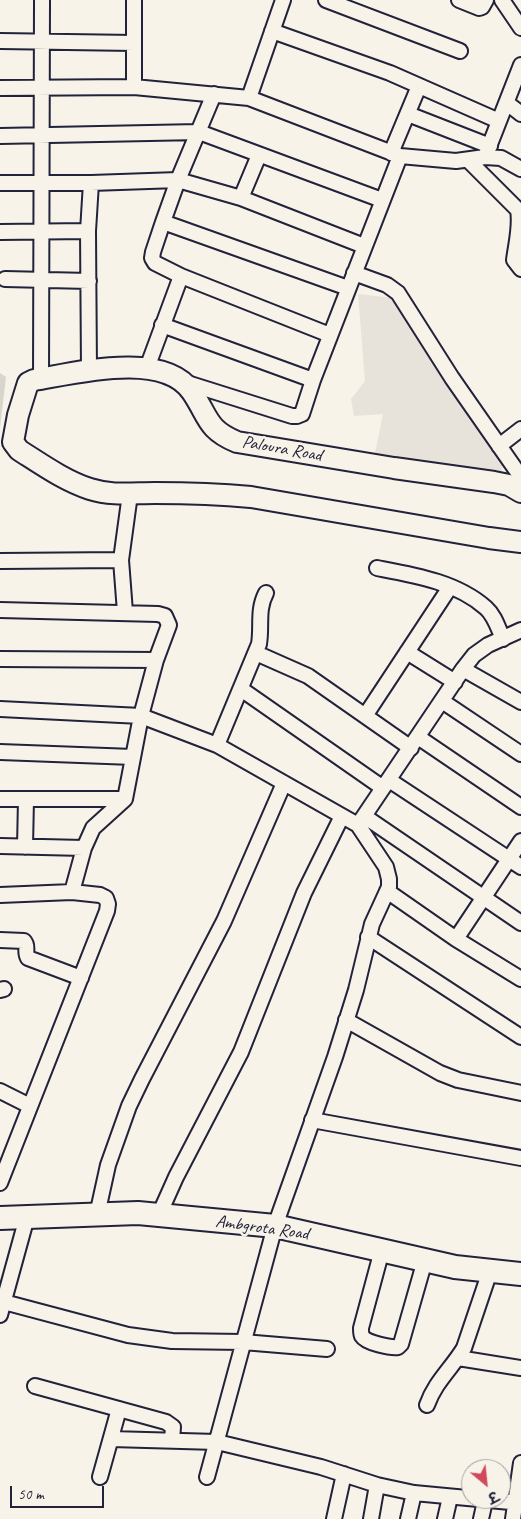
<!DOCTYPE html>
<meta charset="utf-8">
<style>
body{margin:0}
#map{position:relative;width:521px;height:1519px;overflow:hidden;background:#f7f3e8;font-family:Caveat,"Playpen Sans Deva",sans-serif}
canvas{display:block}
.north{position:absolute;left:461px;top:1459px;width:50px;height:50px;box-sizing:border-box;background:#f7f3e8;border:1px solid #a29fa3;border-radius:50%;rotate:152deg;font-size:14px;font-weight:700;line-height:20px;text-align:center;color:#22223b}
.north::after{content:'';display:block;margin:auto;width:18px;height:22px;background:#d1495b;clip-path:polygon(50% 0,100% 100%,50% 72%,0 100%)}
.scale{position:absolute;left:10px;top:1486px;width:94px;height:22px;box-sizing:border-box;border:2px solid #22223b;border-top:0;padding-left:6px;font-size:15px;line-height:18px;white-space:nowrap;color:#22223b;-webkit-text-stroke:4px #f7f3e8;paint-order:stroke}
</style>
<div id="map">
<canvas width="521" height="1519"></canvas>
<div class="north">उ</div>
<div class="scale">50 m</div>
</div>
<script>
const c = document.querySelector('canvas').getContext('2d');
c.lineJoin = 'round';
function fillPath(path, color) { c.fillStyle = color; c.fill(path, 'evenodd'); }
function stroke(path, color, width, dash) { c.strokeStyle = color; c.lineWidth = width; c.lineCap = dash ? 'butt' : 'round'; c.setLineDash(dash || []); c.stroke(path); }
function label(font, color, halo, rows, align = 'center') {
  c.font = font + ' Caveat,sans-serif'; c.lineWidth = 5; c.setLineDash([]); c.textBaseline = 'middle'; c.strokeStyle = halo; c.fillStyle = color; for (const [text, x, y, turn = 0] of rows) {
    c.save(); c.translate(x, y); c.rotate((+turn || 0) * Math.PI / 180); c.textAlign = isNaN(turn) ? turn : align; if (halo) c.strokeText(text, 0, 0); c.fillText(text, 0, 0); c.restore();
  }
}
const built = new Path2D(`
 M 358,294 L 393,298 L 503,459 L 501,477 L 374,458 L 383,414 L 354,416 L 351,399 L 365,381 Z`);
const green = new Path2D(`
 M 0,373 L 6,377 L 0,428 Z`);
const street = new Path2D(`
 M 326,0 L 460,51
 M 459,0 L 479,8 L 482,7 L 486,0
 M 502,0 L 521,28
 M 272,31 L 390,73 L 499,121
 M 0,41 L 134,43
 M 134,87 L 134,0
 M 0,88 L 134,87 L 249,98 L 400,156 L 456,161 L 485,157 L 501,158 L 521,169
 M 214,94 L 178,180 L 163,222 L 153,252 L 152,258 L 155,263 L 181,276 L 330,335
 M 249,98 L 283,0
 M 507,103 L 521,114
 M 408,114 L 490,146
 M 0,136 L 199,132 L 382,200
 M 391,153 L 419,86
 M 485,157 L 521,65
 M 468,160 L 518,210 C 521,226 516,244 514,260 L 521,269
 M 0,183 L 91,183 L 178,180 L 241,198 L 364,246
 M 241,198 L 259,155
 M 163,222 L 348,288
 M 0,232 L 88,231
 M 354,273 L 387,285 L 398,293 L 452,378 L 521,477
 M 5,279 L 89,281
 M 162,325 L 313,380
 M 147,368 L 181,276
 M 89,371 L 88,231 L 91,183
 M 41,379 L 42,0
 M 184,382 L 292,416 L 297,416 L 302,414 L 313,380 L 400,156
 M 499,446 L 521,429
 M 121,560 L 130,494
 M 0,561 L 121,560 L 125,612
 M 377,568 C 414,575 457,582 486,608 C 495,616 498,628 503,639
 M 0,610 L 158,614 L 165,616 L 169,625 L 156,660 L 0,659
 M 407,652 L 455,682
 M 256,653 L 308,676 L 411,748
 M 463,669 L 521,702
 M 241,689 L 383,788
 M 442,701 L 521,754
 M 0,709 L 141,716 L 217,745 L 358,825 L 386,867 L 389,879 L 389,887 L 372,924 L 356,990 L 335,1057 L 275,1226 L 207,1477
 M 365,716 L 450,587
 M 418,737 L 521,807
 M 217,745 L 259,644 C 262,626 257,610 266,593
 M 0,752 L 133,757
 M 389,780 L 521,867
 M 0,799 L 125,799
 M 364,816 L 521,923
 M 358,825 L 463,669 L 474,655 L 488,645 L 521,630
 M 0,846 L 84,848
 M 25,847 L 26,799
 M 387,891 L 456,939 L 521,979
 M 0,895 L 72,892
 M 368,937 L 521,1037
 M 456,939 L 521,841
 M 0,940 L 24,941 C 29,946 24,952 28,958 L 81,978
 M 0,990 L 4,989
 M 346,1020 L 440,1073 L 458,1080 L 521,1093
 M 0,1091 L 30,1106
 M 312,1120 L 521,1158
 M 0,1183 L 107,911 L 108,904 L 106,898 L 100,895 L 72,892 L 84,848 L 93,828 L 125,799 L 141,716 L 156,660
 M 97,1215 L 108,1165 L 129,1106 L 142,1079 L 224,921 L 284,783
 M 159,1215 L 176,1177 L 241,1052 L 304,893 L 342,816
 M 382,1250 L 361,1328 C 361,1331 361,1334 362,1336 C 366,1343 391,1348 398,1347 L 401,1344 L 425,1260
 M 0,1301 L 128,1335 L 172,1341 L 243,1342 L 327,1349
 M 0,1315 L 27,1217
 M 458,1358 L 521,1368
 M 35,1386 L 166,1422 L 173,1427 L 172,1440
 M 427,1405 C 435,1382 452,1368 464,1348 L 490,1271
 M 111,1439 L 217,1442 L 321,1467 L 377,1485 L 414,1493 L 521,1503
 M 100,1477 L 119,1409
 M 334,1519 L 344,1474
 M 371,1519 L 377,1485
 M 408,1519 L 414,1493
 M 445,1519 L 450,1497
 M 481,1519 L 485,1501
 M 513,1519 L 521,1463`);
const secondary = new Path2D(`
 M 13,442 L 18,415 L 28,383 L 34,380 C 76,373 164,350 192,392 C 209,417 206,429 237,442 L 394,468 L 494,482 L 509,485 L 521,492
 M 13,442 L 19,450 C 41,464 65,481 90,489 C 112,496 132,493 155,493 C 187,493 219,494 251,497 L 489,538 L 521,542`);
const primary = new Path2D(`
 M 0,1218 L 138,1213 L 275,1226 L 455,1267 L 521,1274`);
const streetNames = [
 ["Paloura Road",282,449,10],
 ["Ambgrota Road",262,1228,8]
];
fillPath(built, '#e7e3db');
fillPath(green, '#d8d5cf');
stroke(street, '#22223b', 18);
stroke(secondary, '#22223b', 24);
stroke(primary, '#22223b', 26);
stroke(street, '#f7f3e8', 14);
stroke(secondary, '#f7f3e8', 20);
stroke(primary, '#f7f3e8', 22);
label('18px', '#22223b', '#f7f3e8', streetNames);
</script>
